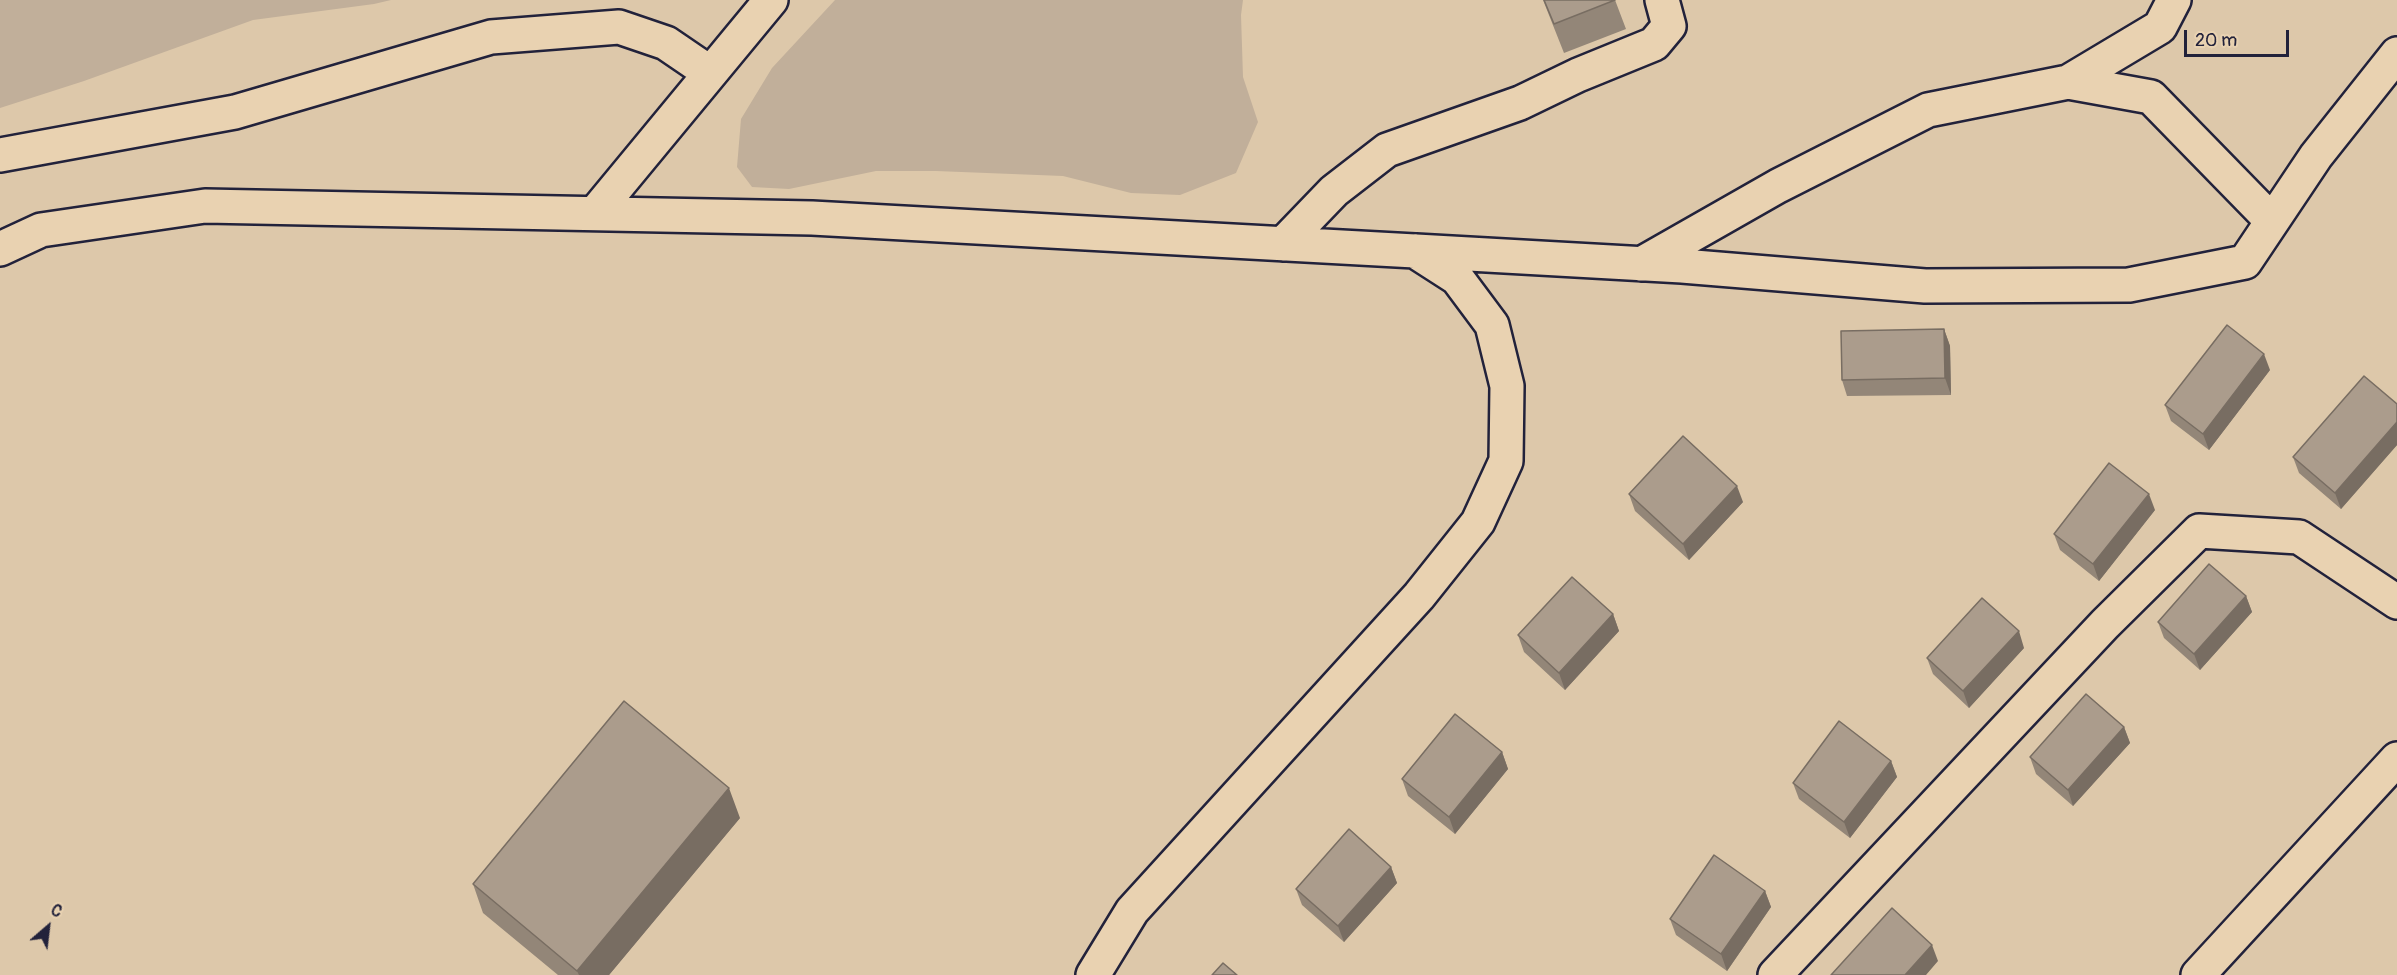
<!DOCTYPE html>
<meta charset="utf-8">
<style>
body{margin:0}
#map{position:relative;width:2397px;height:975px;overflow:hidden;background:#ddc8aa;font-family:Pangolin,sans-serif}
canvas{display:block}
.north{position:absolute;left:18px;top:897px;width:60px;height:60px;-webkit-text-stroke:4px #e9d2b1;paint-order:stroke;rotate:28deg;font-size:16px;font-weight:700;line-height:24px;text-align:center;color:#22223b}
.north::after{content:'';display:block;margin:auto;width:21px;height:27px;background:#22223b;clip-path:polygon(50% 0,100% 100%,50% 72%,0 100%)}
.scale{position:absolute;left:2184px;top:30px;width:105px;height:27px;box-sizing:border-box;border:3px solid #22223b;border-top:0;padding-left:8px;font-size:18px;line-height:21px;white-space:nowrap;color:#22223b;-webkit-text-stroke:4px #e9d2b1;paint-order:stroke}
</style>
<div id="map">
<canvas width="2397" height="975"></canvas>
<div class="north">С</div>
<div class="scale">20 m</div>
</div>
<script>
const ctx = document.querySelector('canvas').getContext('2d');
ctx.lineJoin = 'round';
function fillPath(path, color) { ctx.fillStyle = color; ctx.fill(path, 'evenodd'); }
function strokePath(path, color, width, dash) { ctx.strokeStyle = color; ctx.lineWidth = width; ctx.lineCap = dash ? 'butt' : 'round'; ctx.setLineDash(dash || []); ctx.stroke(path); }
fillPath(new Path2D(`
 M0 0H391L374 4 253 20 84 81 0 108Z
 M835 0H1243L1241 15 1243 77 1258 122 1236 173 1180 195 1131 193 1063 176 936 171H876L789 189 752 187 737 167 741 119 772 68Z`), '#c1af9a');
const minor = new Path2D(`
 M2068 82 2160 27 2174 0
 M0 155 235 112 491 37 619 27 666 43 710 73
 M595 213 771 0
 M1283 244 1334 191 1387 150 1520 103 1578 75 1654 44 1669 26 1662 0
 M0 249 41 230 205 206 812 218 1415 251 1457 278 1492 325 1507 386 1506 461 1478 522 1419 596 1132 911 1093 975
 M1416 251 1682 266 1925 286 2129 285 2245 262 2316 156 2397 54
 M1641 264 1778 186 1928 110 2068 82 2151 97 2272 221
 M1775 975 2105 624 2199 531 2299 537 2397 602
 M2198 975 2397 759`);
strokePath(minor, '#22223b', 38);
strokePath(minor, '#e9d2b1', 33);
fillPath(new Path2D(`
 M1543 0H1615L1626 29 1564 53Z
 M1944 329 1950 346 1951 395 1847 396 1842 380Z
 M2270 370 2209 450 2171 421 2165 405Z
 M2397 404V445L2341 509 2299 473 2293 457Z
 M1629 494 1743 502 1689 560 1635 511Z
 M2155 510 2099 581 2060 550 2054 534Z
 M2246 596 2252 612 2200 670 2164 638 2158 622Z
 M1613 614 1619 631 1565 690 1524 652 1518 635Z
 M2024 648 1969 708 1933 674 1927 658Z
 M2124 727 2130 743 2073 806 2036 774 2030 757Z
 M1502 752 1508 769 1455 834 1408 796 1402 779Z
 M1891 761 1897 777 1850 838 1799 799 1793 783Z
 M740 818 609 975H558L483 913 473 884Z
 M1391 867 1397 883 1344 942 1302 905 1296 889Z
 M1765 891 1771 907 1727 971 1676 935 1670 919Z`), '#938678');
fillPath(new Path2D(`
 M1944 329 1950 346 1951 395 1945 378Z
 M2264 354 2270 370 2209 450 2203 434Z
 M2397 422V445L2341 509 2335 493Z
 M1737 486 1743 502 1689 560 1683 544Z
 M2149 494 2155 510 2099 581 2093 564Z
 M2246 596 2252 612 2200 670 2194 654Z
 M1613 614 1619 631 1565 690 1559 673Z
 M2019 631 2024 648 1969 708 1963 691Z
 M2124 727 2130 743 2073 806 2068 790Z
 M1502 752 1508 769 1455 834 1449 817Z
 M1891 761 1897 777 1850 838 1844 822Z
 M729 788 740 818 609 975H579L577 971Z
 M1391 867 1397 883 1344 942 1338 926Z
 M1765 891 1771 907 1727 971 1721 954Z
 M1932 945 1938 961 1926 975H1905Z`), '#786d62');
const building = new Path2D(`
 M1544 0H1615L1554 24Z
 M2227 325 2264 354 2203 434 2165 405Z
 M1944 329 1945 378 1842 380 1841 331Z
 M2364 376 2397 404V422L2335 493 2293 457Z
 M1683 436 1737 486 1683 544 1629 494Z
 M2109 463 2149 494 2093 564 2054 534Z
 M2209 564 2246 596 2194 654 2158 622Z
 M1572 577 1613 614 1559 673 1518 635Z
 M1982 598 2019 631 1963 691 1927 658Z
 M2086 694 2124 727 2068 790 2030 757Z
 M624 701 729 788 577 971 473 884Z
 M1455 714 1502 752 1449 817 1402 779Z
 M1839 721 1891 761 1844 822 1793 783Z
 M1349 829 1391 867 1338 926 1296 889Z
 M1714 855 1765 891 1721 954 1670 919Z
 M1892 908 1932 945 1905 975H1831Z
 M1223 963 1237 975H1212Z`);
fillPath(building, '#ab9c8c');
strokePath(building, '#786d62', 1.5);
</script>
